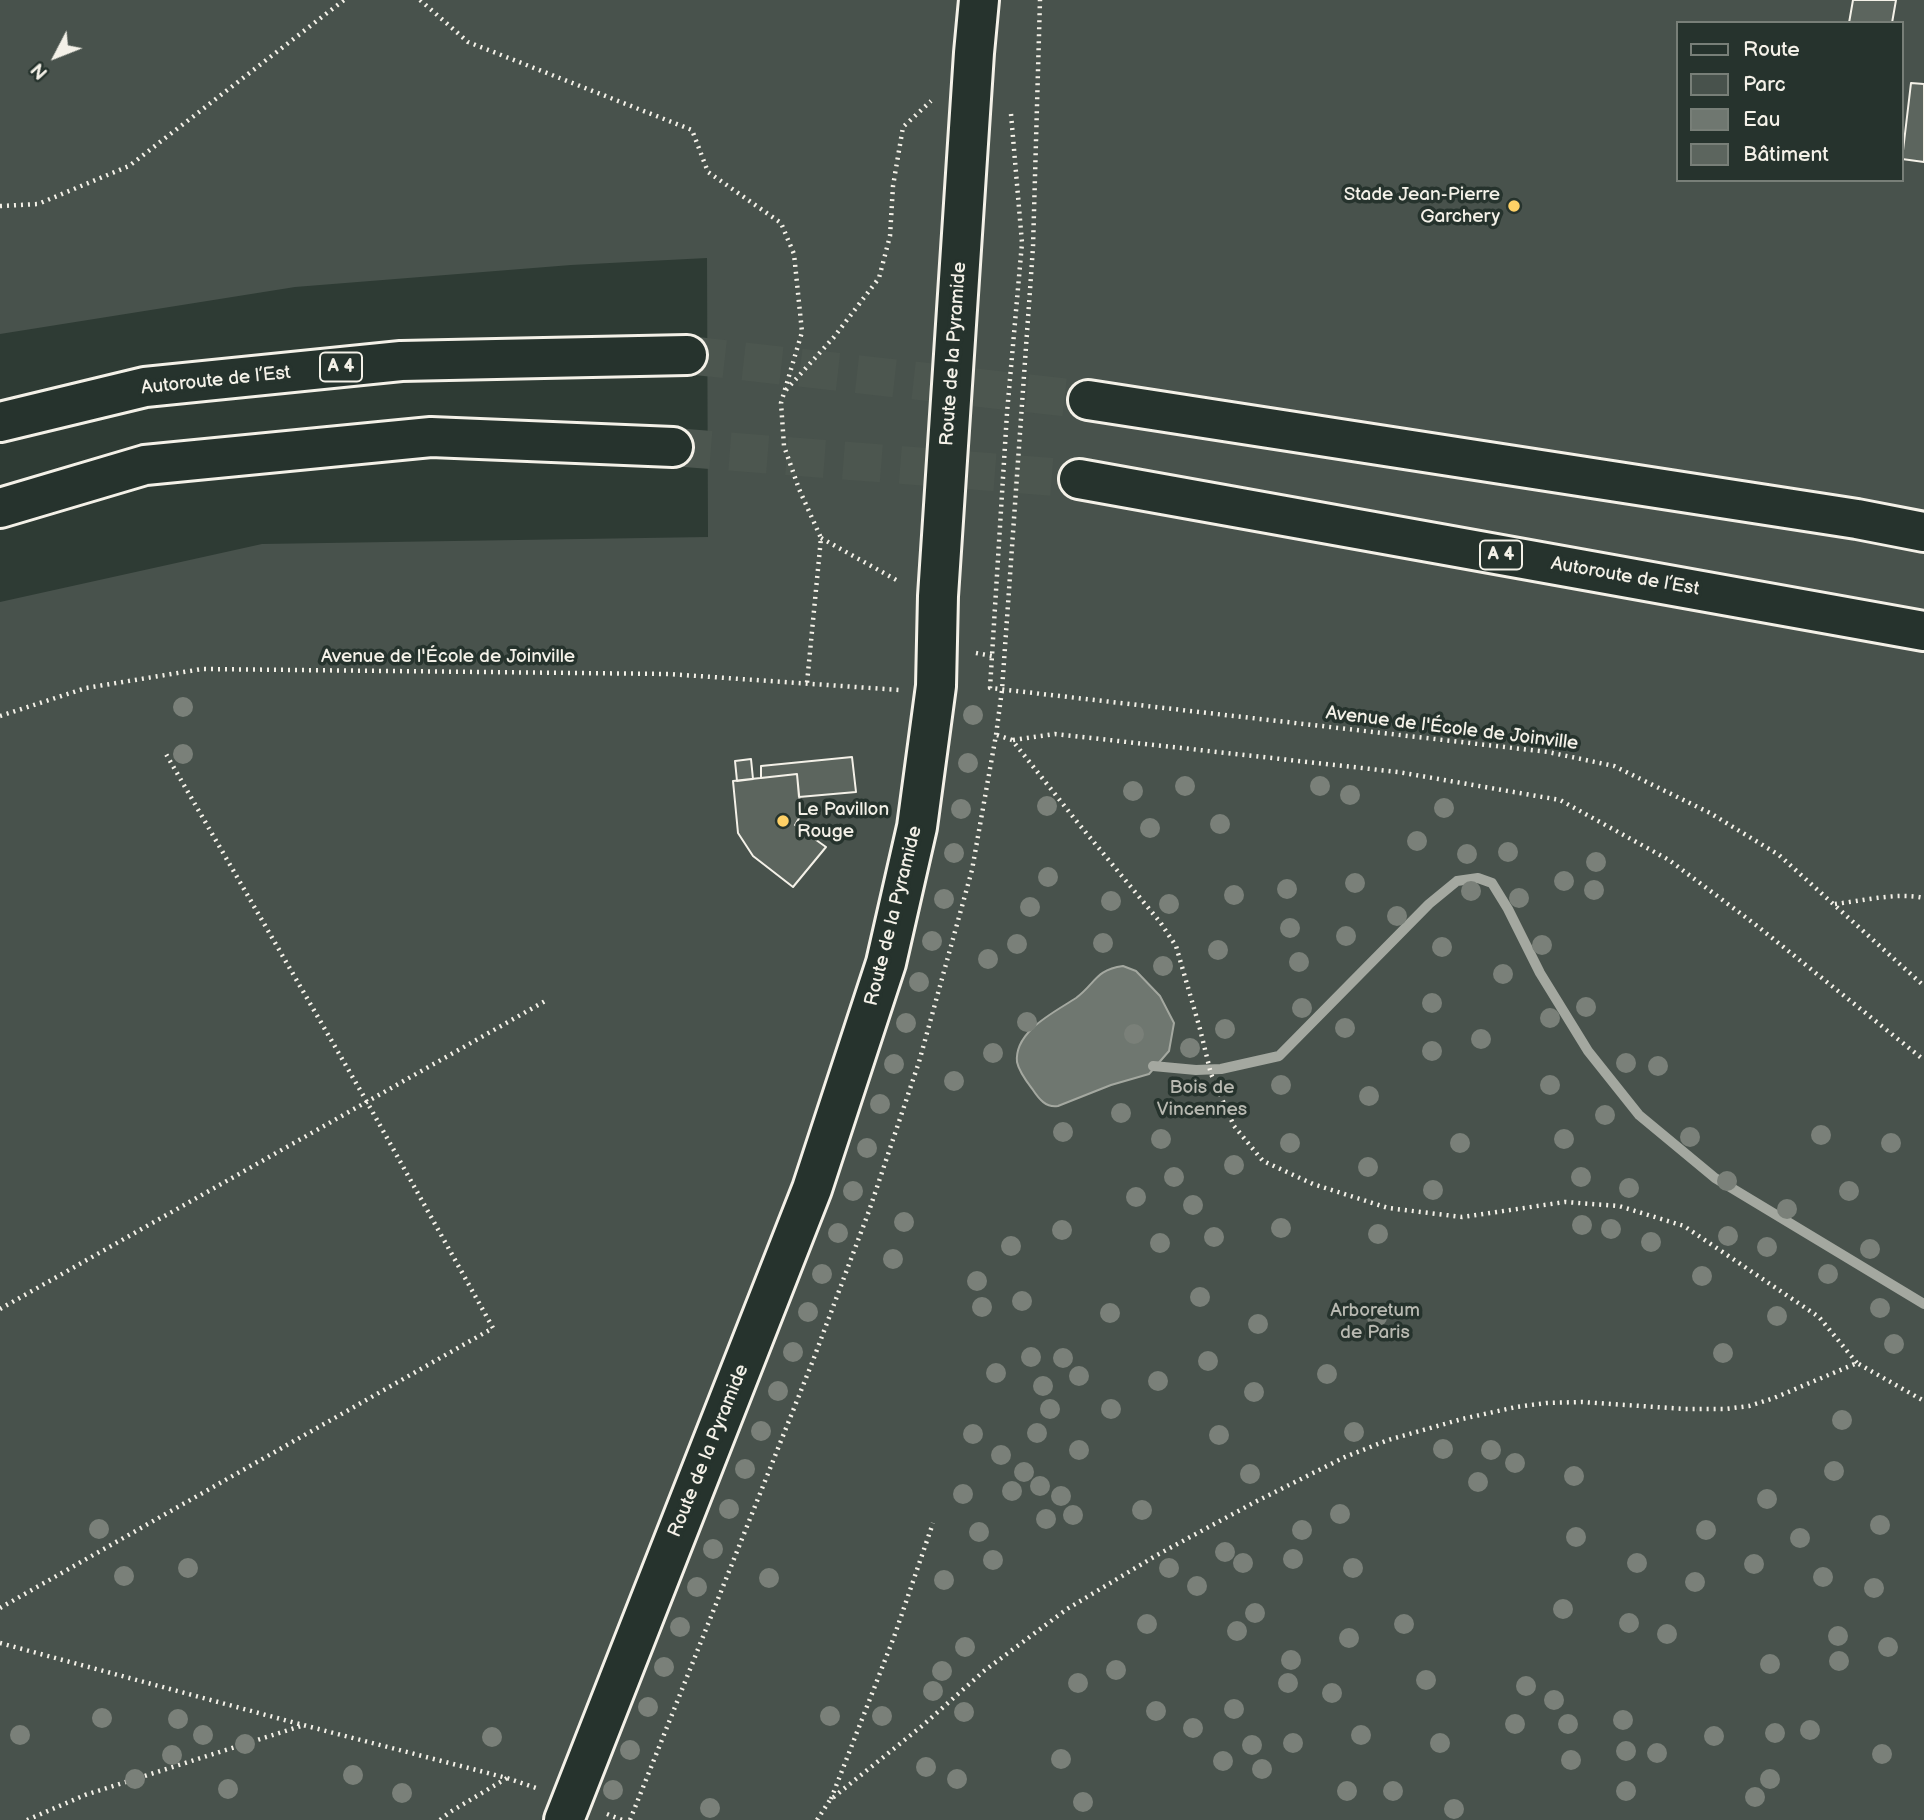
<!DOCTYPE html>
<meta charset="utf-8">
<style>
body{margin:0}
#map{position:relative;width:1924px;height:1820px;overflow:hidden;background:#2e3b34;font-family:"Balsamiq Sans",sans-serif}
canvas{display:block}
.legend{position:absolute;left:1676px;top:21px;width:228px;height:161px;box-sizing:border-box;background:#26332d;border:2px solid #787f78;margin:0;padding:9px 12px;list-style:none;font-size:21px;color:#f4f1e8}
.legend li{display:flex;align-items:center;gap:14px;height:35px}
.legend b{width:35px;border:2px solid #787f78}
.north{position:absolute;left:21px;top:21px;width:70px;height:70px;-webkit-text-stroke:5px #26332d;paint-order:stroke;rotate:228deg;font-size:19px;font-weight:700;line-height:28px;text-align:center;color:#f4f1e8}
.north::after{content:'';display:block;margin:auto;width:24px;height:32px;background:#f4f1e8;clip-path:polygon(50% 0,100% 100%,50% 72%,0 100%)}
</style>
<div id="map">
<canvas width="1924" height="1820"></canvas>
<ul class="legend">
<li><b style="height:9px;background:#26332d"></b>Route</li>
<li><b style="height:19px;background:#48524c"></b>Parc</li>
<li><b style="height:19px;background:#6f7770"></b>Eau</li>
<li><b style="height:19px;background:#5c655e"></b>Bâtiment</li>
</ul>
<div class="north">N</div>
</div>
<script>
const ctx = document.querySelector('canvas').getContext('2d');
ctx.lineJoin = 'round';
function fillPath(path, color) { ctx.fillStyle = color; ctx.fill(path, 'evenodd'); }
function strokePath(path, color, width, dash) { ctx.strokeStyle = color; ctx.lineWidth = width; ctx.lineCap = dash ? 'butt' : 'round'; ctx.setLineDash(dash || []); ctx.stroke(path); }
function write(font, color, halo, rows, align = 'center') {
  ctx.font = font + ' "Balsamiq Sans",sans-serif'; ctx.lineWidth = 7; ctx.setLineDash([]); ctx.textBaseline = 'middle'; ctx.strokeStyle = halo; ctx.fillStyle = color; for (const [text, x, y, turn = 0] of rows) {
    ctx.save(); ctx.translate(x, y); ctx.rotate((+turn || 0) * Math.PI / 180); ctx.textAlign = isNaN(turn) ? turn : align; if (halo) ctx.strokeText(text, 0, 0); ctx.fillText(text, 0, 0); ctx.restore();
  }
}
fillPath(new Path2D(`
 M0 0H1924V1820H0V602L262 544 708 537 707 258 571 265 295 287 0 334ZM1677 23H1901V180H1677Z`), '#48524c');
const water = new Path2D(`
 M1123 966 1136 971 1160 996 1174 1023 1169 1051 1149 1074 1111 1085 1058 1106C1046 1108 1039 1099 1033 1090 1027 1082 1019 1072 1017 1062 1014 1031 1055 1012 1076 998 1096 983 1095 970 1123 966Z`);
fillPath(water, '#6f7770');
strokePath(water, '#a4a8a0', 2);
strokePath(new Path2D(`
 M1153 1066 1196 1070 1221 1069 1279 1056 1429 904 1457 881 1478 878 1492 883 1508 909 1540 973 1588 1051 1639 1115 1715 1178 1924 1304`), '#a4a8a0', 10);
const building = new Path2D(`
 M1853 0H1896L1892 23H1849Z
 M1911 83 1924 84V162L1902 159Z
 M852 757 856 792 799 797 797 774 761 778V766Z
 M751 759 753 779 737 781 735 761Z
 M797 774 801 815 795 825 826 847 793 887 753 856 738 833 733 781Z`);
fillPath(building, '#5c655e');
strokePath(building, '#f4f1e8', 2);
strokePath(new Path2D(`
 M687 355 1088 400
 M673 447 1079 479`), '#4c564f', 38, [38, 19]);
const minor = new Path2D(`
 M564 1820 812 1189 886 963 917 827 936 686 938 596 974 53 979 0`);
const highway = new Path2D(`
 M1088 400 1857 519 1924 532
 M0 422 145 387 401 361 687 355
 M1079 479 1924 631
 M0 508 145 465 431 437 673 447`);
strokePath(minor, '#f4f1e8', 44);
strokePath(highway, '#f4f1e8', 44);
strokePath(new Path2D(`
 M420 0 468 42 692 130 708 172 781 223 794 254 802 332 781 403 784 446 799 489 821 538 807 683
 M1011 114 1022 243 1007 413 990 688 1548 752 1614 766 1710 813 1779 855 1924 986
 M0 206 38 204 129 166 344 0
 M786 390 834 337 879 278 890 236 893 186 903 127 931 101
 M821 538 900 582
 M976 653 992 656
 M0 716 86 688 202 669 669 674 899 690
 M997 735 1012 740 1078 823 1160 922 1176 946 1200 1029 1211 1074 1234 1126 1263 1161 1313 1184 1388 1208 1462 1217 1565 1202 1619 1206 1684 1226 1819 1317 1857 1363
 M1013 740 1055 734 1398 772 1560 800 1669 860 1756 925 1924 1060
 M1835 904C1861 901 1898 892 1924 898
 M0 1309 547 1000
 M0 1608 493 1328 367 1102 166 754
 M0 1643 303 1725 507 1778 536 1788
 M831 1799 894 1637 933 1523
 M607 1814 622 1820
 M27 1820 85 1795 301 1726
 M440 1820 450 1812 507 1778
 M630 1820 812 1363 869 1211 919 1062 972 870 996 735 1002 690 1033 247 1040 0
 M817 1820 830 1800 922 1726 984 1671 1067 1609 1157 1555 1255 1502 1345 1457 1388 1440 1462 1419 1516 1407 1546 1403 1582 1402 1685 1409H1725L1749 1406 1774 1398 1857 1363 1924 1401`), '#f4f1e8', 4.5, [2, 5]);
strokePath(minor, '#26332d', 38);
strokePath(highway, '#26332d', 38);
ctx.fillStyle = '#7a8079';
for (const [x, y] of [
 [183,707],
 [973,715],
 [183,754],
 [968,763],
 [1185,786],
 [1320,786],
 [1133,791],
 [1350,795],
 [1047,806],
 [1444,808],
 [961,809],
 [1220,824],
 [1150,828],
 [1417,841],
 [1508,852],
 [954,853],
 [1467,854],
 [1596,862],
 [1048,877],
 [1564,881],
 [1355,883],
 [1287,889],
 [1594,890],
 [1471,891],
 [1234,895],
 [1519,898],
 [944,899],
 [1111,901],
 [1169,904],
 [1030,907],
 [1397,916],
 [1290,928],
 [1346,936],
 [932,941],
 [1103,943],
 [1017,944],
 [1542,945],
 [1442,947],
 [1218,950],
 [988,959],
 [1299,962],
 [1163,966],
 [1503,974],
 [919,982],
 [1432,1003],
 [1586,1007],
 [1302,1008],
 [1550,1018],
 [1027,1022],
 [906,1023],
 [1345,1028],
 [1225,1029],
 [1134,1034],
 [1481,1039],
 [1190,1048],
 [1432,1051],
 [993,1053],
 [1626,1063],
 [894,1064],
 [1658,1066],
 [954,1081],
 [1281,1085],
 [1550,1085],
 [1369,1096],
 [880,1104],
 [1121,1113],
 [1605,1115],
 [1063,1132],
 [1821,1135],
 [1690,1137],
 [1161,1139],
 [1564,1139],
 [1290,1143],
 [1460,1143],
 [1891,1143],
 [867,1148],
 [1234,1165],
 [1368,1167],
 [1174,1177],
 [1581,1177],
 [1727,1181],
 [1629,1188],
 [1433,1190],
 [853,1191],
 [1849,1191],
 [1136,1197],
 [1193,1205],
 [1787,1209],
 [904,1222],
 [1582,1225],
 [1281,1228],
 [1611,1229],
 [1062,1230],
 [838,1233],
 [1378,1234],
 [1728,1236],
 [1214,1237],
 [1651,1242],
 [1160,1243],
 [1011,1246],
 [1767,1247],
 [1870,1249],
 [893,1259],
 [822,1274],
 [1828,1274],
 [1702,1276],
 [977,1281],
 [1200,1297],
 [1022,1301],
 [982,1307],
 [1880,1308],
 [808,1312],
 [1110,1313],
 [1777,1316],
 [1377,1317],
 [1258,1324],
 [1894,1344],
 [793,1352],
 [1723,1353],
 [1031,1357],
 [1063,1358],
 [1208,1361],
 [996,1373],
 [1327,1374],
 [1079,1376],
 [1158,1381],
 [1043,1386],
 [778,1391],
 [1254,1392],
 [1050,1409],
 [1111,1409],
 [1842,1420],
 [761,1431],
 [1354,1432],
 [1037,1433],
 [973,1434],
 [1219,1435],
 [1443,1449],
 [1079,1450],
 [1491,1450],
 [1001,1455],
 [1515,1463],
 [745,1469],
 [1834,1471],
 [1024,1472],
 [1250,1474],
 [1574,1476],
 [1478,1482],
 [1040,1486],
 [1012,1491],
 [963,1494],
 [1061,1496],
 [1767,1499],
 [729,1509],
 [1142,1510],
 [1340,1514],
 [1073,1515],
 [1046,1519],
 [1880,1525],
 [99,1529],
 [1302,1530],
 [1706,1530],
 [979,1532],
 [1576,1537],
 [1800,1538],
 [713,1549],
 [1225,1552],
 [1293,1559],
 [993,1560],
 [1243,1563],
 [1637,1563],
 [1754,1564],
 [188,1568],
 [1169,1568],
 [1353,1568],
 [124,1576],
 [1823,1577],
 [769,1578],
 [944,1580],
 [1695,1582],
 [1197,1586],
 [697,1587],
 [1874,1588],
 [1563,1609],
 [1255,1613],
 [1629,1623],
 [1147,1624],
 [1404,1624],
 [680,1627],
 [1237,1631],
 [1667,1634],
 [1838,1636],
 [1349,1638],
 [965,1647],
 [1888,1647],
 [1291,1660],
 [1839,1661],
 [1770,1664],
 [664,1667],
 [1116,1670],
 [942,1671],
 [1426,1680],
 [1078,1683],
 [1288,1683],
 [1526,1686],
 [933,1691],
 [1332,1693],
 [1554,1700],
 [648,1707],
 [1234,1709],
 [1156,1711],
 [964,1712],
 [830,1716],
 [882,1716],
 [102,1718],
 [178,1719],
 [1623,1720],
 [1515,1724],
 [1568,1724],
 [1193,1728],
 [1810,1730],
 [1775,1733],
 [20,1735],
 [203,1735],
 [1361,1735],
 [1714,1736],
 [492,1737],
 [1293,1743],
 [1440,1743],
 [245,1744],
 [1252,1745],
 [630,1750],
 [1626,1751],
 [1657,1753],
 [1882,1754],
 [172,1755],
 [1061,1759],
 [1571,1760],
 [1223,1761],
 [926,1767],
 [1262,1769],
 [353,1775],
 [135,1779],
 [957,1779],
 [1770,1779],
 [228,1789],
 [613,1790],
 [1347,1791],
 [1393,1791],
 [1626,1791],
 [402,1793],
 [1755,1797],
 [1083,1802],
 [710,1808],
 [1454,1809]
]) { ctx.beginPath(); ctx.arc(x, y, 10, 0, 2 * Math.PI); ctx.fill(); }
for (const [x, y, r, color] of [
 [1514,206,7,"#ffd166"],
 [783,821,7,"#ffd166"]
]) { const dot = new Path2D(); dot.arc(x, y, r, 0, 2 * Math.PI); ctx.fillStyle = color; ctx.fill(dot); strokePath(dot, '#26332d', 2.5); }
for (const [x, y, w] of [
 [341,367,42],
 [1501,555,42]
]) { const box = new Path2D(); box.roundRect(x - w / 2, y - 14.5, w, 29, 5); ctx.fillStyle = '#26332d'; ctx.fill(box); strokePath(box, '#f4f1e8', 2); }
write('bold 18px', '#f4f1e8', null, [
 ["A 4",341,367],
 ["A 4",1501,555]
]);
write('19px', '#f4f1e8', '#26332d', [
 ["Stade Jean-Pierre",1500,195],
 ["Garchery",1500,217],
 ["Le Pavillon",797,810,"left"],
 ["Rouge",797,832,"left"]
], 'right');
write('19px', '#f4f1e8', '#26332d', [
 ["Route de la Pyramide",954,354,-86],
 ["Autoroute de l’Est",216,381,-6],
 ["Autoroute de l’Est",1625,577,10],
 ["Avenue de l'École de Joinville",448,657],
 ["Avenue de l'École de Joinville",1452,729,7],
 ["Route de la Pyramide",894,916,-76],
 ["Route de la Pyramide",709,1451,-68]
]);
write('19px', '#b8b9b1', '#26332d', [
 ["Bois de",1202,1088],
 ["Vincennes",1202,1110],
 ["Arboretum",1375,1311],
 ["de Paris",1375,1333]
]);
</script>
